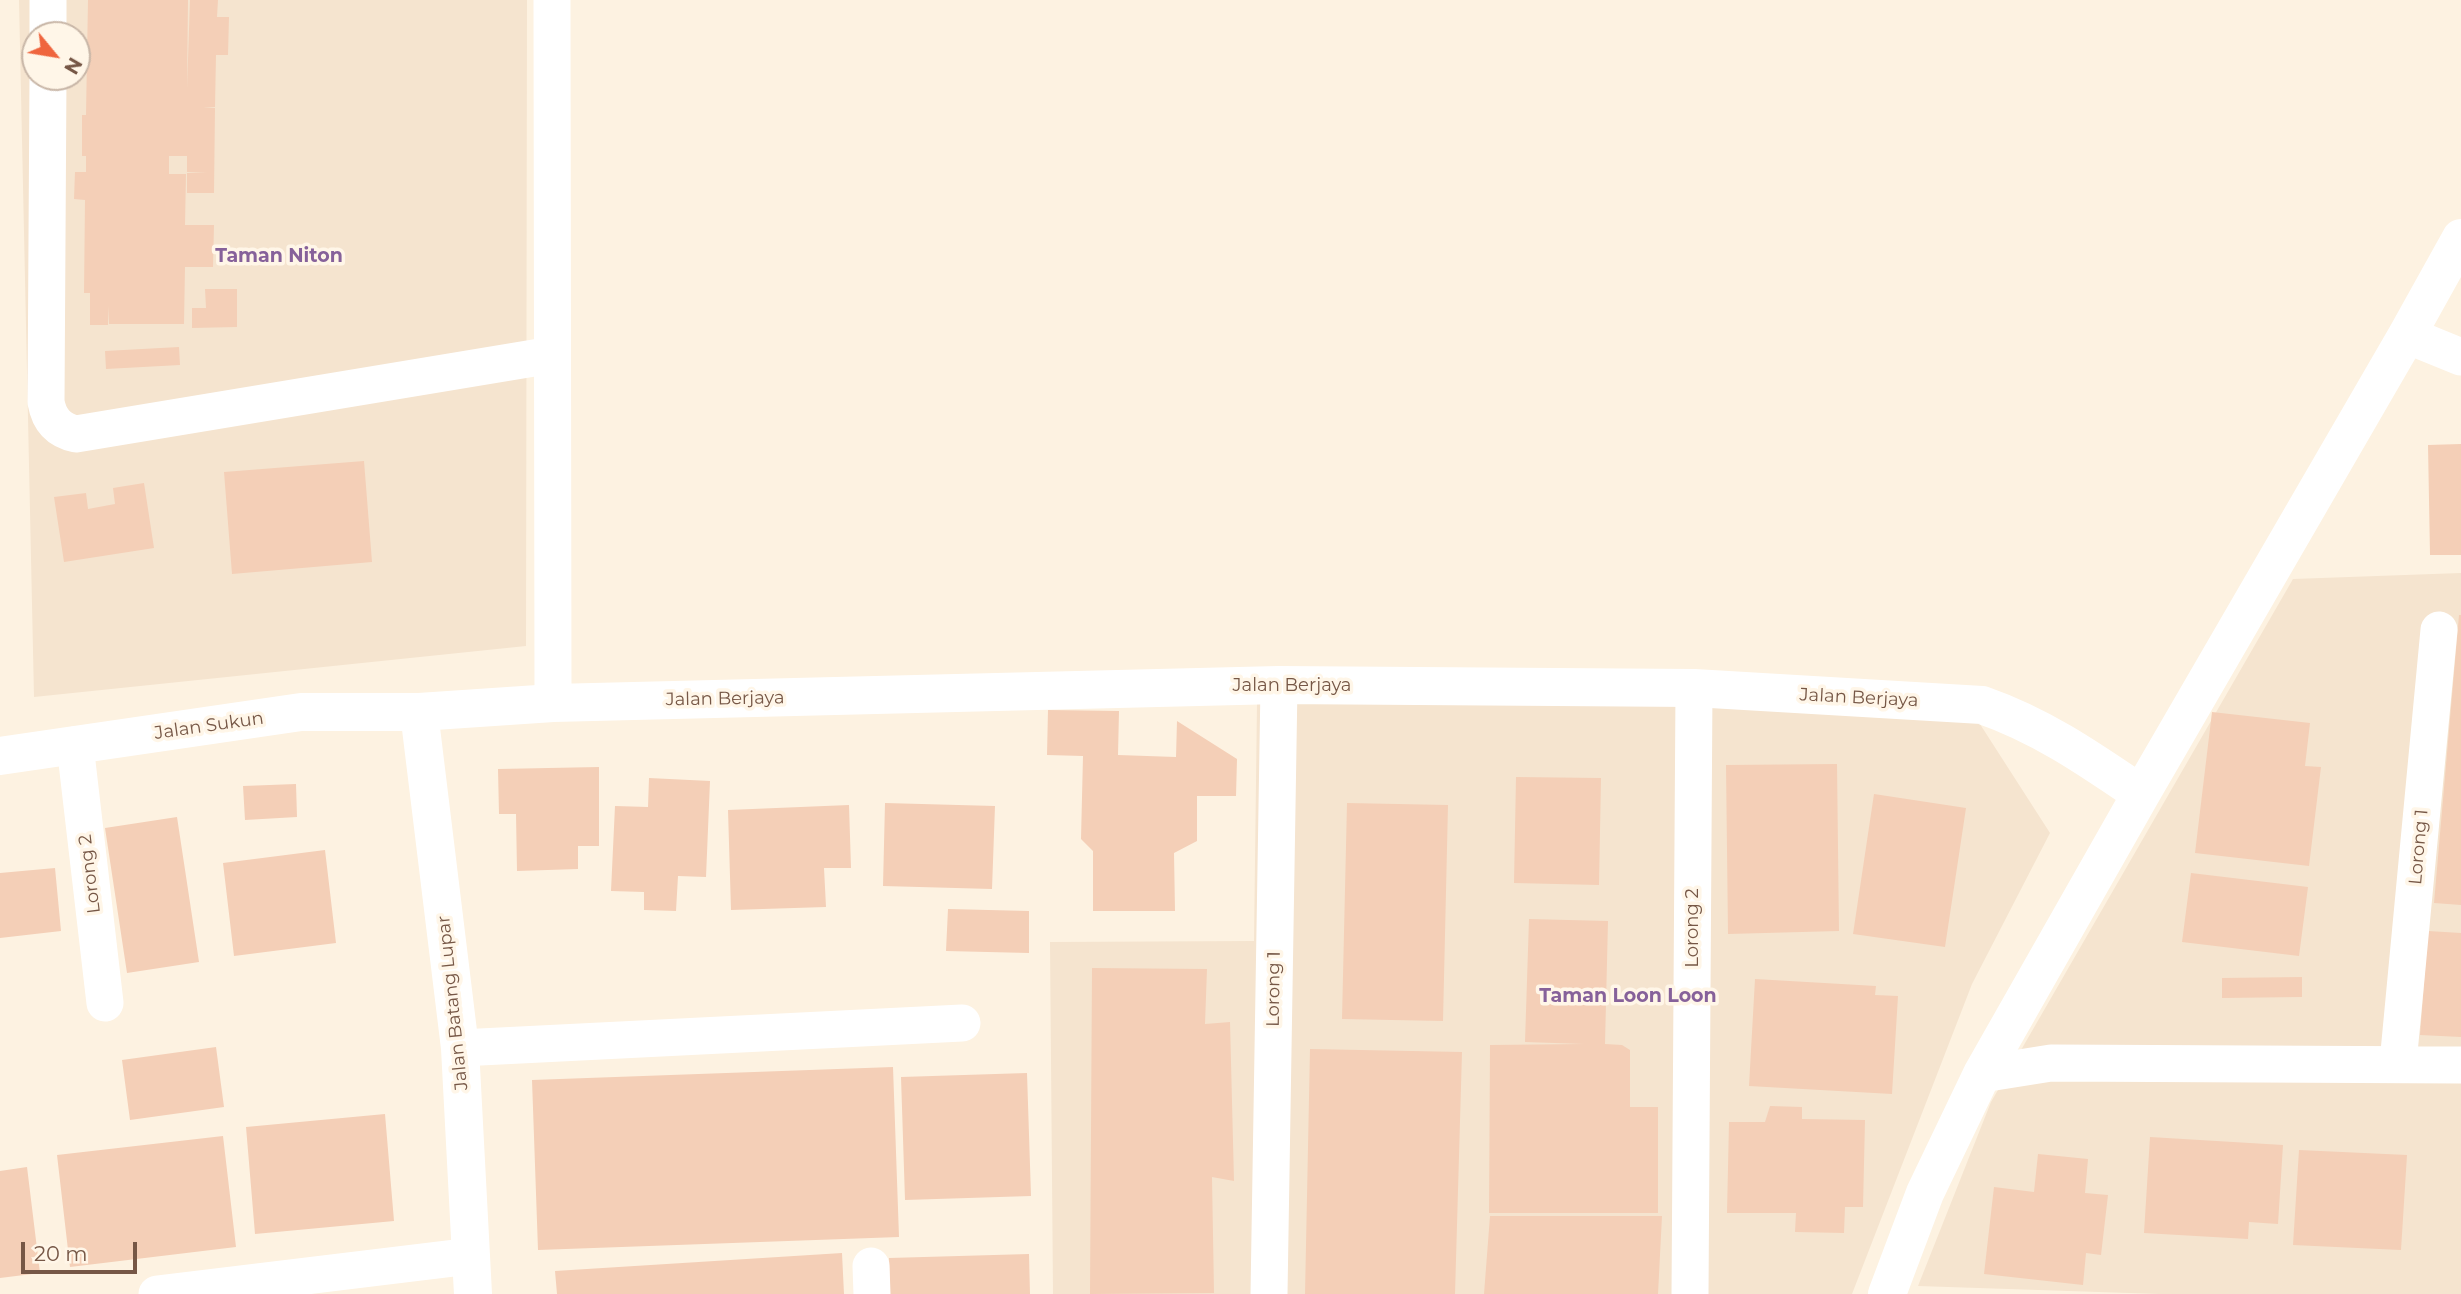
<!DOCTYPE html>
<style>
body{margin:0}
#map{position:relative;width:2461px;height:1294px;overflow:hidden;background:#fdf2e1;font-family:Montserrat,sans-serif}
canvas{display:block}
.north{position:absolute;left:21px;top:21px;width:70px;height:70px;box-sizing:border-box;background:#fff6e8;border:2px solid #c8b6a7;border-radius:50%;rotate:120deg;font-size:19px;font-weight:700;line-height:28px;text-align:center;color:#765746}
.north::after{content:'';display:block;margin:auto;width:24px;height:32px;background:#ef653e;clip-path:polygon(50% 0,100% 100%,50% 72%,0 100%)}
.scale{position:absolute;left:21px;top:1242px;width:116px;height:32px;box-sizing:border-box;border:4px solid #765746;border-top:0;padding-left:9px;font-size:21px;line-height:24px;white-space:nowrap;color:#765746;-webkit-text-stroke:5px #fff6e8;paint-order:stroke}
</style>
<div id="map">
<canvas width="2461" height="1294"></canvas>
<div class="north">N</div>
<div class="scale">20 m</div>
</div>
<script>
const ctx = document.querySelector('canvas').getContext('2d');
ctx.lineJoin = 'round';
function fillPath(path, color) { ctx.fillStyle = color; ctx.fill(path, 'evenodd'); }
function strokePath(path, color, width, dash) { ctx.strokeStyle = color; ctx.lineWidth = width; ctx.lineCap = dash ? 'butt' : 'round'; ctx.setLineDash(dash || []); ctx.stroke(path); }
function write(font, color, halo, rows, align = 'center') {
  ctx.font = font + ' Montserrat,sans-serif'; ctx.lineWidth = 7; ctx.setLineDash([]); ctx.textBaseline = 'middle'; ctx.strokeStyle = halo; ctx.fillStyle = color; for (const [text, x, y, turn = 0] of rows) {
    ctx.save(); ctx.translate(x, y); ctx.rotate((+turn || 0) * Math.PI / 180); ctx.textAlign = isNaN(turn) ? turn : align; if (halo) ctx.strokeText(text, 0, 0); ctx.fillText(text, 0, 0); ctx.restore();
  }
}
fillPath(new Path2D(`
 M19 0H527L526 646 34 697ZM35 35H77V77H35Z
 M2461 573V1294H2159L1918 1286 1991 1102 2293 579Z
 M1257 703 1660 705 1978 721 2050 833 1972 984 1852 1294H1053L1050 942 1254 941Z`), '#f5e4cf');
fillPath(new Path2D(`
 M88 0H188L187 89 190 0H218L217 17H229L228 55H216L215 107H203L215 108 214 193H187V173L207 172H187V156H169V174H186L185 225H214L213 267H185L184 324H109L108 306V325H90V293H84L85 200 74 199 75 172H86V156H82V115H86Z
 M205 289H237V327L192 328V308H206Z
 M179 347 180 365 106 369 105 351Z
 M2461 444V555H2430L2428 445Z
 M364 461 372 562 232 574 224 472Z
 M144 483 154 548 64 562 54 497 86 493 88 509 115 504 113 488Z
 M2459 615H2461V905L2434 903Z
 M1048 710 1119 711 1118 755 1176 757 1177 721 1237 759 1236 796H1197V841L1174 853 1175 911H1093V851L1081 839 1083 756 1047 755Z
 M2212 712 2310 723 2305 766 2321 767 2309 866 2195 853Z
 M1837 764 1839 931 1728 934 1726 765Z
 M599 767V846H578V869L517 871 516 814H499L498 769Z
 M1516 777 1601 778 1599 885 1514 883Z
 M649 778 710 781 706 877 678 876 676 911 644 910V892L611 891 615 806 648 807Z
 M296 784 297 817 245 820 243 786Z
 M1874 794 1966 808 1945 947 1853 934Z
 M885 803 995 806 992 889 883 886Z
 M1347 803 1448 805 1443 1021 1342 1019Z
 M849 805 851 868H824L826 907 731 910 728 810Z
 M177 817 199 962 127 973 105 828Z
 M325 850 336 943 234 956 223 863Z
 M55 868 61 931 0 938V873Z
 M2191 873 2308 887 2299 956 2182 942Z
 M948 909 1029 911V953L946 951Z
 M1529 919 1608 921 1605 1044 1622 1045 1630 1050V1107H1658V1213H1489L1490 1045 1584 1044 1525 1042Z
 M2428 931 2461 933V1037L2420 1035Z
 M1092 968 1207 969 1205 1024 1230 1022 1234 1181 1212 1177 1214 1293 1090 1294Z
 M2302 977V997L2222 998V978Z
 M1755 979 1876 986 1875 995 1898 996 1892 1094 1749 1086Z
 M216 1047 224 1107 130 1120 122 1060Z
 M1310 1049 1462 1052 1455 1294H1305Z
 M893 1067 899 1237 538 1250 532 1080Z
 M1027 1073 1031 1196 905 1200 901 1077Z
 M1770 1106 1802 1107V1119L1865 1120 1863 1207H1845L1844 1233 1795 1232 1796 1213H1727L1729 1122H1765Z
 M385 1114 394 1221 255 1234 246 1127Z
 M223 1136 236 1247 70 1267 57 1155Z
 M2150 1137 2283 1145 2278 1224 2249 1222 2248 1239 2144 1233Z
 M2299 1150 2407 1155 2401 1250 2293 1245Z
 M2038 1154 2088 1159 2085 1193 2108 1195 2101 1255 2086 1253 2083 1285 1984 1274 1994 1187 2034 1192Z
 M27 1167 40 1273 0 1278V1171Z
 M1490 1216H1662L1658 1294H1484Z
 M842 1253 844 1294H557L555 1271Z
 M1029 1254 1030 1294H890L889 1258Z`), '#f4cfb7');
strokePath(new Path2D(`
 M552 0 553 703
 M48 35V0
 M48 77 46 402C49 419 58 430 76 434L552 355
 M2407 335 2461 357
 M75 745 105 1003
 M460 1048 962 1023
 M2398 1063 2439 630
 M1982 1074 2051 1063 2461 1065
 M871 1266 872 1294
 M157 1294 471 1256
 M1269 1294 1279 685
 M1690 1294 1694 688`), '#fff', 37);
strokePath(new Path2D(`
 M419 712 460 1048 473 1294
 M0 756 301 712H419L553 703 1279 685 1694 688 1982 705C2042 726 2088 758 2141 794
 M1887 1294 1925 1193 1982 1074 2141 794 2407 335 2461 238`), '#fff', 38);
write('18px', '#765746', '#fff6e8', [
 ["Jalan Berjaya",1292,686],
 ["Jalan Berjaya",1859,698,3],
 ["Jalan Berjaya",725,699,-1],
 ["Jalan Sukun",209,726,-8],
 ["Lorong 1",2419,847,-85],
 ["Lorong 2",90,874,-97],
 ["Lorong 2",1693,928,-90],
 ["Lorong 1",1274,989,-89],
 ["Jalan Batang Lupar",453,1003,-96]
]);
write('bold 19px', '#86619a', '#fff6e8', [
 ["Taman Niton",279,256],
 ["Taman Loon Loon",1628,996]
]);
</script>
